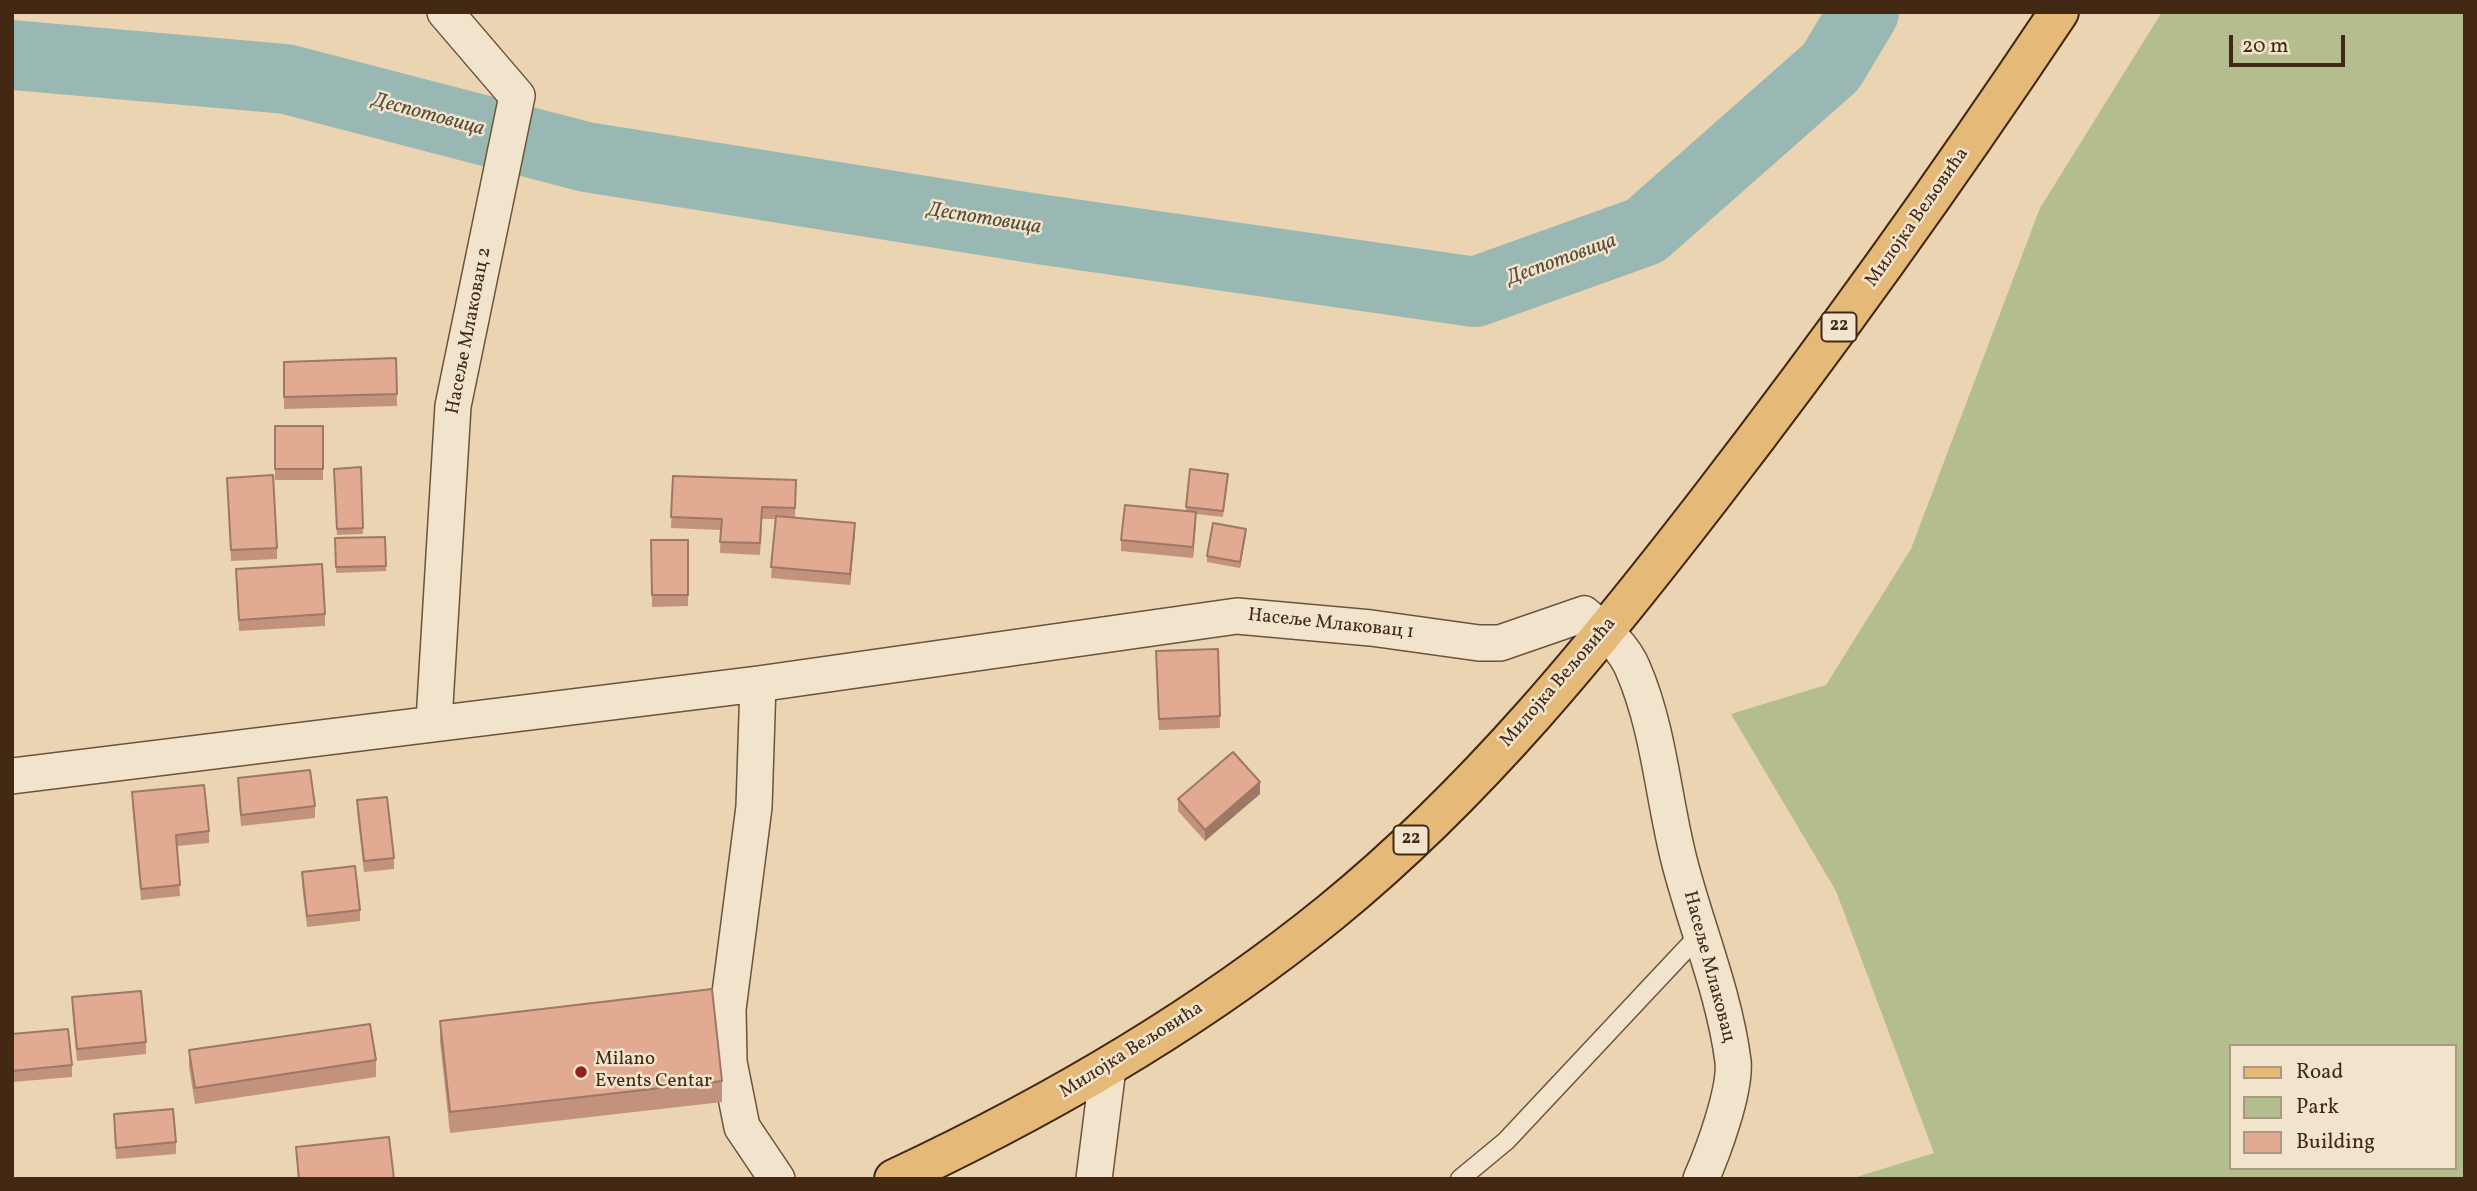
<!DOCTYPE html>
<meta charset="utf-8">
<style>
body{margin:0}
#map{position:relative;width:2477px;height:1191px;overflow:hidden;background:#ead4b1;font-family:Vollkorn,serif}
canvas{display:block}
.frame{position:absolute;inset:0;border:14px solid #432814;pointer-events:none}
.legend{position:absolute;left:2229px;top:1044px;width:228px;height:126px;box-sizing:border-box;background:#f1e3cc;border:2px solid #ab9882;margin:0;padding:9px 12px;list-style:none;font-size:21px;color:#432814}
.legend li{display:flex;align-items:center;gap:14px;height:35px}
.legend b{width:35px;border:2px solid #ab9882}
.scale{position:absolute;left:2229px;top:35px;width:116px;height:32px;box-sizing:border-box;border:4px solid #432814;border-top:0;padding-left:9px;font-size:21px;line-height:24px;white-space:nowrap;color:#432814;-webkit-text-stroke:5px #f1e3cc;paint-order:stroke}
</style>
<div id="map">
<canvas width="2477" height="1191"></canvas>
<div class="frame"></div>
<ul class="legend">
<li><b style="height:9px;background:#e5ba78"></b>Road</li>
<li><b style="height:19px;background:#b4bd8e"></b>Park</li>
<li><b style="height:19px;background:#e2aa91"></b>Building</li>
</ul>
<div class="scale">20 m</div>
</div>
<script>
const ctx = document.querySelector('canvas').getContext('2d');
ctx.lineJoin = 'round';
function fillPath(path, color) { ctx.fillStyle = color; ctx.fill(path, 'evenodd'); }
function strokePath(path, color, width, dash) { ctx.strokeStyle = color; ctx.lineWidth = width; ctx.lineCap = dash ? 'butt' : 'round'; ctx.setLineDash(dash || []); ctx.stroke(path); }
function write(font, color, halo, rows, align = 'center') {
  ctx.font = font + ' Vollkorn,serif'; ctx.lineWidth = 5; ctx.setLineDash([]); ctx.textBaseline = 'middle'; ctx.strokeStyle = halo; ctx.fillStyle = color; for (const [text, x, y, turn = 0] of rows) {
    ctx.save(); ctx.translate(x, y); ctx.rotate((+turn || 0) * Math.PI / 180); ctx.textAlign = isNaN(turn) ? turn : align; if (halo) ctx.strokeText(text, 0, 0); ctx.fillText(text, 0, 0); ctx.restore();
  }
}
fillPath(new Path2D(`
 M2162 12H2465V1179H1850L1934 1153 1836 891 1731 714 1826 685 1911 549 2040 208ZM2230 1046H2454V1168H2230Z`), '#b4bd8e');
strokePath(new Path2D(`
 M12 55 286 79 586 157 1038 229 1475 292 1645 231 1831 67 1864 12`), '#99b7b3', 70);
const service = new Path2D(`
 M1460 1179 1506 1141 1702 932`);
const minor = new Path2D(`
 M758 684 754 807 728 1009 729 1062 742 1127 777 1179
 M434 721 453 406 517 96 445 12
 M12 776 758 684 1237 616 1371 628 1479 643H1500L1584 614C1603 630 1623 645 1633 669 1659 729 1663 797 1679 860 1696 927 1724 992 1733 1061 1736 1090 1713 1152 1701 1179
 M1094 1179 1108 1068`);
const primary = new Path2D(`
 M894 1179C1050 1106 1197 1021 1331 912 1477 793 1596 646 1711 497 1833 339 1948 178 2059 12`);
strokePath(service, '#6d533b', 21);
strokePath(minor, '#6d533b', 38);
strokePath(primary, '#432814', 42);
strokePath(service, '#f1e3cc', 18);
strokePath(minor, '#f1e3cc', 35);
strokePath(primary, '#e5ba78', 38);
fillPath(new Path2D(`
 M396 358 397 406 284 409V362Z
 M275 426H323V480H275Z
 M361 467 363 534 337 535 334 469Z
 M673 476 796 480 795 517 855 534 850 585 771 578 775 519H762L760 555 720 553 721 530 671 528Z
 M227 478 277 548V559L231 561Z
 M1228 480 1223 517 1196 514 1193 558 1121 551V540L1186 511V507Z
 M1246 534 1240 568 1207 562V556Z
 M385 537 386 571 336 573 335 538Z
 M651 540H688V606L652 607Z
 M236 569 325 614V626L239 631Z
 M1218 649 1220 728 1159 730 1156 651Z
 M238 778 315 806V818L241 826 238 789Z
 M132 792 209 831V843L177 846 180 896 141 900 132 803Z
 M1260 794 1205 841 1178 811V799Z
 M357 800 394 858V869L364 872 357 811Z
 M302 872 360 910V921L307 927 302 884Z
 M72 997 146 1042V1054L77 1061 72 1009Z
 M440 1021 722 1081V1102L450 1133 440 1042Z
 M12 1034 72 1065V1077L12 1082Z
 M189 1050 376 1060V1077L195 1104 189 1067Z
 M114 1114 176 1142V1154L116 1159Z
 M296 1147 394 1179H298Z`), '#c2927d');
fillPath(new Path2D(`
 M1196 512V523L1193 558V547Z
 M855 523V534L850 585V574Z
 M1246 529V534L1240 568V562Z
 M1260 782V794L1205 841V830Z`), '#9e7766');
const building = new Path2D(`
 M396 358 397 394 284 397V362Z
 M275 426H323V469H275Z
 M361 467 363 528 337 529 334 469Z
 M1190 469 1228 474 1223 511 1186 507Z
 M273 475 277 548 231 550 227 478Z
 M673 476 796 480 795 508 762 507 760 543 720 542 722 519 671 517Z
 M1125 505 1196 512 1193 547 1121 540Z
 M776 516 855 523 850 574 771 567Z
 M1213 523 1246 529 1240 562 1207 556Z
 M385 537 386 566 336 567 335 538Z
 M651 540H688V595H652Z
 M322 564 325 614 239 620 236 569Z
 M1218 649 1220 716 1159 719 1156 651Z
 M1233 752 1260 782 1205 830 1178 799Z
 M310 770 315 806 241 815 238 778Z
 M204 785 209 831 176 835 180 885 141 889 132 792Z
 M387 797 394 858 364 861 357 800Z
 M355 866 360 910 307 916 302 872Z
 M712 989 722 1081 450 1112 440 1021Z
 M141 991 146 1042 77 1049 72 997Z
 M370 1024 376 1060 195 1088 189 1050Z
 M68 1029 72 1065 12 1071V1034Z
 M173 1109 176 1142 116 1148 114 1114Z
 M389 1137 394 1179H299L296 1147Z`);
fillPath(building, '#e2aa91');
strokePath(building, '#9e7766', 2);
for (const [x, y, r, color] of [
 [581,1072,7,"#8f2418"]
]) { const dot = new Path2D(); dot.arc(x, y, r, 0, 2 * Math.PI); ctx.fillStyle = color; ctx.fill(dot); strokePath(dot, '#f1e3cc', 2.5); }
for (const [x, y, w] of [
 [1839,327,35],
 [1411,840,35]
]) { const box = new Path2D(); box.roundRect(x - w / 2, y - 14.5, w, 29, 5); ctx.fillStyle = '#f1e3cc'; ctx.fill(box); strokePath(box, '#432814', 2); }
write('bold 18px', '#432814', null, [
 ["22",1839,327],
 ["22",1411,840]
]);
write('19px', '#432814', '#f1e3cc', [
 ["Милојка Вељовића",1918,218,-55],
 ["Насеље Млаковац 2",470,331,-79],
 ["Насеље Млаковац 1",1331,625,6],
 ["Милојка Вељовића",1559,683,-49],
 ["Насеље Млаковац",1708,967,75],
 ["Милојка Вељовића",1132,1051,-32]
]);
write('19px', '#432814', '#f1e3cc', [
 ["Milano",595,1061],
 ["Events Centar",595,1083]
], 'left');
write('italic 21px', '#584c3c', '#f1e3cc', [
 ["Деспотовица",428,116,15],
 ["Деспотовица",984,220,9],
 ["Деспотовица",1562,261,-20]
]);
</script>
